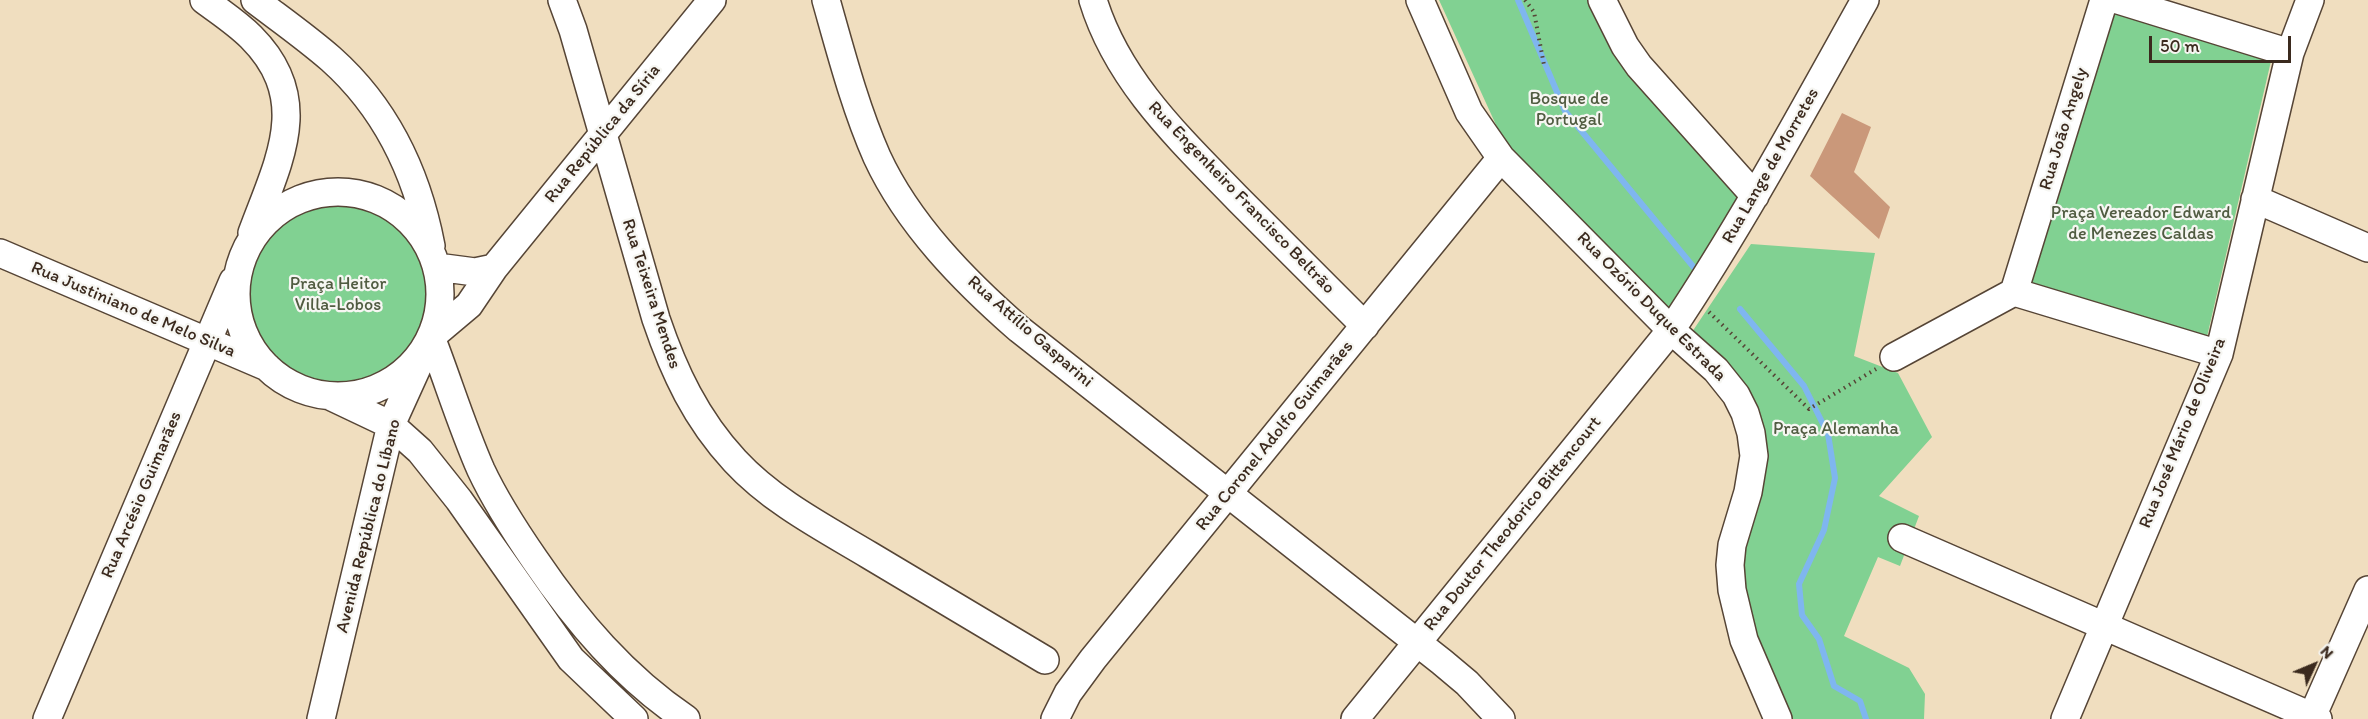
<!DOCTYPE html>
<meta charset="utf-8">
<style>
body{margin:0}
#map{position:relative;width:2368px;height:719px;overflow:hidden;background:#f0debf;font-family:Itim,sans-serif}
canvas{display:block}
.north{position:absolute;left:2284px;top:635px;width:60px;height:60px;-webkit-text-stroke:4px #f6f6f2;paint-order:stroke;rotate:46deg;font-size:16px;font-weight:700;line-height:24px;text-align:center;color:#3b2a1e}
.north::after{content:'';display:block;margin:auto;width:21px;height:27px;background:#3b2a1e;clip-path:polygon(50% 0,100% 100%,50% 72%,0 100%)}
.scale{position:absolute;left:2149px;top:36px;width:142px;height:27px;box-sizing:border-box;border:3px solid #3b2a1e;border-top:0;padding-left:8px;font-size:18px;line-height:21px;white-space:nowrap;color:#3b2a1e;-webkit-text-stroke:4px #f6f6f2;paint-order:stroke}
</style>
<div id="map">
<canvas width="2368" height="719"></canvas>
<div class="north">N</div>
<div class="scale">50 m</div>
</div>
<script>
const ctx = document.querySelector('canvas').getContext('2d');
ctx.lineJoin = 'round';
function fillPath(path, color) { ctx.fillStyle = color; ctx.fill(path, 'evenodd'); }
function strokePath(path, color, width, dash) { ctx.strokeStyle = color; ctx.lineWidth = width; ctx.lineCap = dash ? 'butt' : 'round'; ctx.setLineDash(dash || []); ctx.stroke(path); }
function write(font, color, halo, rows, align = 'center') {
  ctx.font = font + ' Itim,sans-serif'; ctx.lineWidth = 4.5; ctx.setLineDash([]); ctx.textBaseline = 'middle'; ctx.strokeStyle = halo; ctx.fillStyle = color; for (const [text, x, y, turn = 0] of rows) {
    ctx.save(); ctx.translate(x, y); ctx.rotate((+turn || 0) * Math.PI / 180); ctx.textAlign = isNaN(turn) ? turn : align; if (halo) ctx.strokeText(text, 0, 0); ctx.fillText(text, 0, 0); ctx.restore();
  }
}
fillPath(new Path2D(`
 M1439 0H1593L1744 198 1666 313 1507 149Z
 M2109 11 2271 61 2206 341 2029 285Z
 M246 294a92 92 0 1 1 184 0a92 92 0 1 1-184 0Z
 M1751 244 1875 253 1854 356 1898 373 1932 437 1879 496 1919 516 1900 566 1878 557 1844 636 1909 668 1925 694 1924 719H1790C1770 669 1737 613 1744 557 1747 529 1758 500 1765 473L1690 335Z`), '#81d192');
strokePath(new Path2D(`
 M1518 0 1565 111 1696 270
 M1740 309 1804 386 1828 434 1835 478 1824 530 1799 584 1802 615 1819 639 1834 686 1860 701 1866 719`), '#7fb6ef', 6);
fillPath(new Path2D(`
 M1842 113 1871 127 1854 172 1890 207 1879 239 1810 176Z`), '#ca987a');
const minor = new Path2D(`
 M204 0C220 12 237 23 251 37 314 100 278 162 252 233
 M255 0C280 19 307 38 331 59 387 109 417 173 431 246
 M562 0 573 30 656 319C674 372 696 419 735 461 772 501 822 527 869 555 928 590 987 625 1045 660
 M826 0C841 53 855 107 877 157 908 224 964 281 1019 329L1442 662 1467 683 1501 719
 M1093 0C1118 82 1181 140 1239 200 1281 242 1323 284 1365 326
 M1420 0 1469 112 1501 158 1671 330 1716 370 1736 395 1745 413 1751 433 1754 456 1748 492 1732 545 1730 565 1732 590 1744 640 1778 719
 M1602 0 1625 46 1639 66 1755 196
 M2118 0 2290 53
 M236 294a102 102 0 1 1 204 0a102 102 0 1 1-204 0Z
 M2255 199 2368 248
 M0 253 267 367
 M437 267 475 272 494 268
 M2014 292 2104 0
 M431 337C448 381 462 427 481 470 496 502 515 531 535 560 577 622 624 677 686 719
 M1894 357 2014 292 2219 354
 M332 397 391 425 420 451 459 500 571 659 634 719
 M1902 538 2318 719
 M47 719 233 281
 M321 719 391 425 431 337 469 305 494 268 712 0
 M1055 719 1068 693 1093 659 1501 158
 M1355 719 1671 330C1742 224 1803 111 1865 0
 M2065 719 2219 354 2290 53 2310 0
 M2311 719 2368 590`);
strokePath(minor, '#564536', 30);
strokePath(new Path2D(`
 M1525 0 1534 12 1544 65
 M1709 312 1809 409 1876 369`), '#564536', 4, [1.5, 4.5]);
strokePath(minor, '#fff', 27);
write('18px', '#505c41', '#f6f6f2', [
 ["Bosque de",1569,99],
 ["Portugal",1569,120],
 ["Praça Vereador Edward",2141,213],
 ["de Menezes Caldas",2141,234],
 ["Praça Heitor",338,284],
 ["Villa-Lobos",338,305],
 ["Praça Alemanha",1836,429]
]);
write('18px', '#3b2a1e', '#f6f6f2', [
 ["Rua João Angely",2064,129,-73],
 ["Rua República da Síria",603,134,-51],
 ["Rua Lange de Morretes",1771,166,-60],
 ["Rua Engenheiro Francisco Beltrão",1241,198,46],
 ["Rua Teixeira Mendes",651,294,72],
 ["Rua Ozório Duque Estrada",1651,307,45],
 ["Rua Justiniano de Melo Silva",133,310,23],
 ["Rua Attílio Gasparini",1030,332,41],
 ["Rua José Mário de Oliveira",2183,433,-68],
 ["Rua Coronel Adolfo Guimarães",1275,436,-51],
 ["Rua Arcésio Guimarães",142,495,-67],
 ["Rua Doutor Theodorico Bittencourt",1513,524,-51],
 ["Avenida República do Líbano",369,526,-76]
]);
</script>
